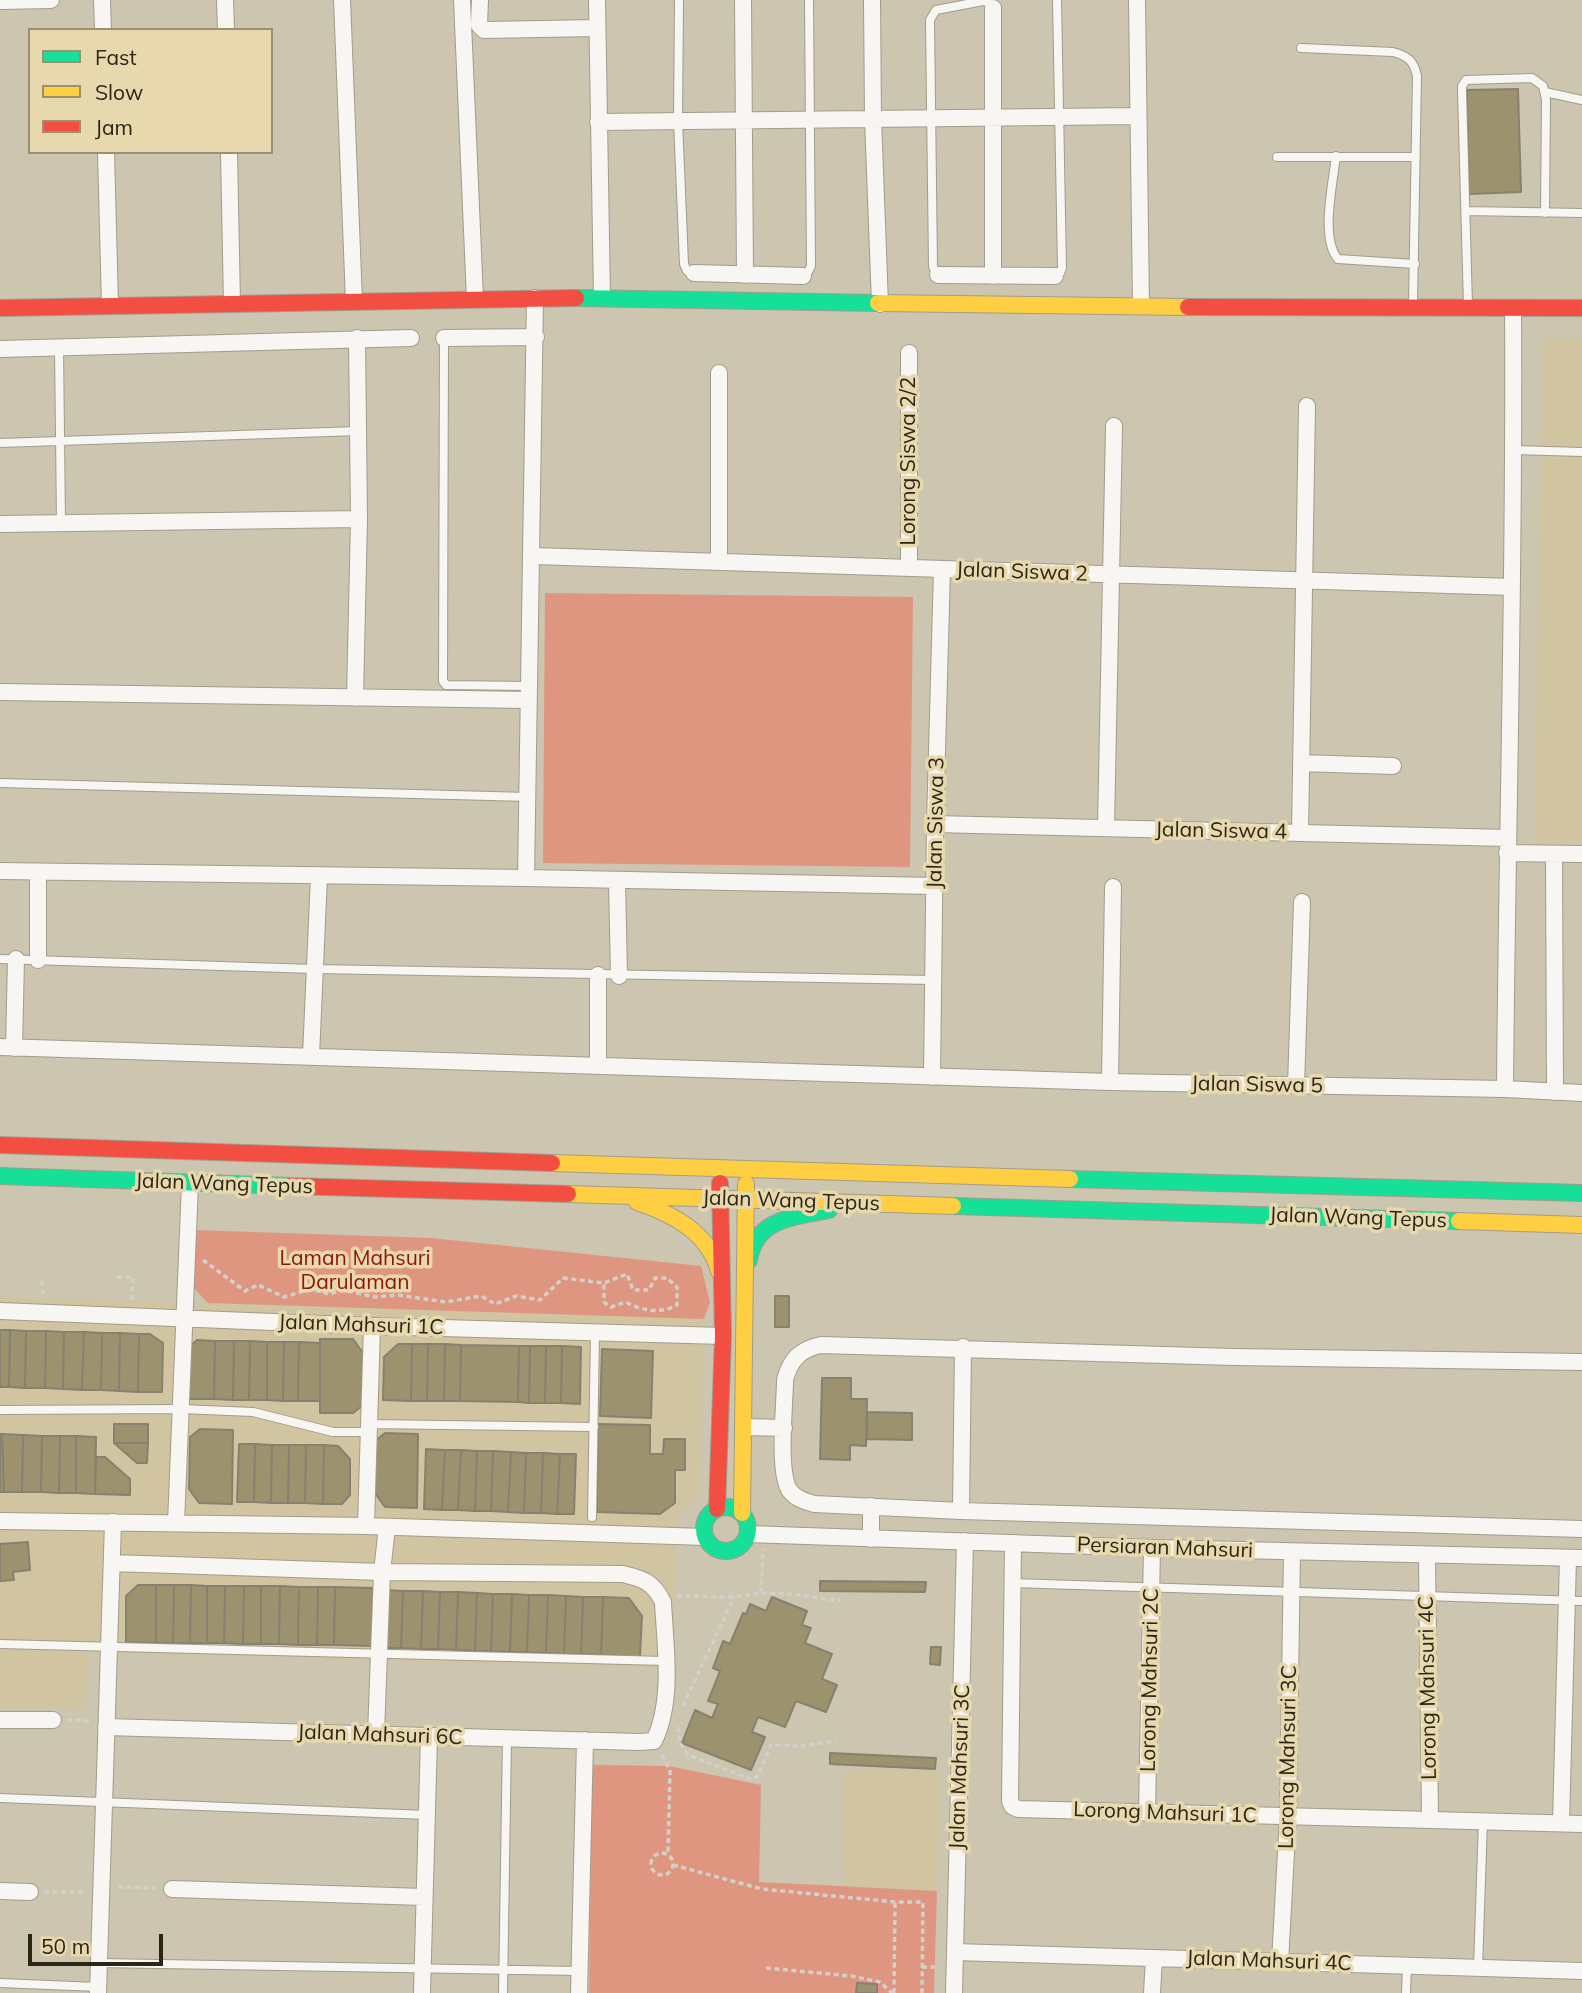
<!DOCTYPE html>
<style>
body{margin:0}
#map{position:relative;width:1582px;height:1993px;overflow:hidden;background:#ccc5af;font-family:Mulish,sans-serif}
canvas{display:block}
.legend{position:absolute;left:28px;top:28px;width:245px;height:126px;box-sizing:border-box;background:#e7d8ae;border:2px solid #9c9071;margin:0;padding:9px 12px;list-style:none;font-size:21px;color:#2b2515}
.legend li{display:flex;align-items:center;gap:14px;height:35px}
.legend b{width:35px;border:2px solid #9c9071}
.scale{position:absolute;left:28px;top:1934px;width:135px;height:32px;box-sizing:border-box;border:4px solid #2b2515;border-top:0;padding-left:9px;font-size:21px;line-height:24px;white-space:nowrap;color:#2b2515;-webkit-text-stroke:5px #e7d8ae;paint-order:stroke}
</style>
<div id="map">
<canvas width="1582" height="1993"></canvas>
<ul class="legend">
<li><b style="height:9px;background:#16e098"></b>Fast</li>
<li><b style="height:9px;background:#ffcf43"></b>Slow</li>
<li><b style="height:9px;background:#f24e42"></b>Jam</li>
</ul>
<div class="scale">50 m</div>
</div>
<script>
const ctx = document.querySelector('canvas').getContext('2d');
ctx.lineJoin = 'round';
function fillPath(path, color) { ctx.fillStyle = color; ctx.fill(path, 'evenodd'); }
function strokePath(path, color, width, dash) { ctx.strokeStyle = color; ctx.lineWidth = width; ctx.lineCap = dash ? 'butt' : 'round'; ctx.setLineDash(dash || []); ctx.stroke(path); }
function write(font, color, halo, rows, align = 'center') {
  ctx.font = font + ' Mulish,sans-serif'; ctx.lineWidth = 7; ctx.setLineDash([]); ctx.textBaseline = 'middle'; ctx.strokeStyle = halo; ctx.fillStyle = color; for (const [text, x, y, turn = 0] of rows) {
    ctx.save(); ctx.translate(x, y); ctx.rotate((+turn || 0) * Math.PI / 180); ctx.textAlign = isNaN(turn) ? turn : align; if (halo) ctx.strokeText(text, 0, 0); ctx.fillText(text, 0, 0); ctx.restore();
  }
}
fillPath(new Path2D(`
 M1544 339 1582 340V842L1534 841Z
 M0 1297 704 1319 699 1495 677 1515 672 1668 88 1653 86 1709 0 1707Z
 M844 1770 940 1771 937 1891 843 1886Z`), '#d1c4a0');
fillPath(new Path2D(`
 M545 593 913 597 910 867 543 863Z
 M194 1230 431 1238 701 1266 710 1302 704 1319 208 1303 192 1286Z
 M592 1765 669 1766 761 1785 759 1882 937 1891 934 1993H589Z`), '#de9681');
const building = new Path2D(`
 M1518 89 1521 192 1469 194 1467 90Z
 M775 1296H789V1327H775Z
 M0 1330H10L9 1387H0Z
 M10 1330 26 1331 25 1388 9 1387Z
 M26 1331H46L45 1388H25Z
 M46 1331 64 1332 63 1389 45 1388Z
 M64 1332H84L82 1390 63 1389Z
 M84 1332 102 1333 101 1390H82Z
 M102 1333H120L119 1391 101 1390Z
 M120 1333 139 1334 138 1392 119 1391Z
 M139 1334H150L163 1343 162 1392H138Z
 M320 1339H353L363 1353 362 1406 353 1413H320Z
 M197 1340 215 1341 214 1399H184V1351Z
 M215 1341H234L233 1400 214 1399Z
 M234 1341H250L249 1400H233Z
 M250 1341 267 1342V1400H249Z
 M267 1342H284L283 1401 267 1400Z
 M284 1342H299L298 1401H283Z
 M299 1342 320 1343V1401H298Z
 M398 1344H412L411 1401 383 1400 384 1357Z
 M412 1344H428L427 1401H411Z
 M428 1344H445L444 1401H427Z
 M445 1344 461 1345 460 1401H444Z
 M461 1345 519 1346 518 1402 460 1401Z
 M519 1346H530L529 1403 518 1402Z
 M530 1346H546L545 1403H529Z
 M546 1346H562L561 1403H545Z
 M562 1346 581 1347 580 1404 561 1403Z
 M602 1349 653 1351 651 1418 600 1416Z
 M822 1378H851V1399H867L866 1446 850 1445V1460L820 1459Z
 M867 1412 912 1413V1440L867 1439Z
 M114 1424H148V1443H114Z
 M598 1424 650 1425V1454H663L664 1439H685V1470H675V1503L660 1514 597 1512Z
 M200 1429 233 1430 232 1504 199 1503 189 1489 190 1437Z
 M385 1433 418 1434 417 1508 385 1507 375 1493V1441Z
 M0 1434H2L4 1492H0Z
 M2 1434 23 1435 22 1492H4Z
 M23 1435 42 1436 41 1492H22Z
 M42 1436H60L59 1493 41 1492Z
 M60 1436H76V1493H59Z
 M76 1436 96 1437 95 1494 76 1493Z
 M114 1443H148L147 1463H137Z
 M239 1444H255L254 1502H237Z
 M255 1444 272 1445 271 1503 254 1502Z
 M272 1445H289L288 1503H271Z
 M289 1445H306L305 1503H288Z
 M306 1445H324L323 1504 305 1503Z
 M324 1445 338 1446 350 1459V1495L342 1504H323Z
 M426 1449 445 1450 442 1510 424 1509Z
 M445 1450H461L458 1510H442Z
 M461 1450 477 1451 475 1511 458 1510Z
 M477 1451H493L491 1511H475Z
 M493 1451 511 1452 508 1512 491 1511Z
 M511 1452 526 1453 524 1513 508 1512Z
 M526 1453H543L541 1513H524Z
 M543 1453 560 1454 557 1514 541 1513Z
 M560 1454H576L574 1514H557Z
 M96 1457H105L130 1479V1495L95 1494Z
 M28 1542 30 1570 13 1572 14 1580 0 1581V1544Z
 M820 1581 926 1582 925 1592 820 1591Z
 M138 1585H156V1643L126 1642V1596Z
 M156 1585H174L173 1643H156Z
 M174 1585H191L190 1643H173Z
 M191 1585 207 1586V1643H190Z
 M207 1586H225L224 1643H207Z
 M225 1586H244L243 1644 224 1643Z
 M244 1586H261V1644H243Z
 M261 1586H280L279 1644H261Z
 M280 1586 299 1587 298 1645 279 1644Z
 M299 1587H318L317 1645H298Z
 M318 1587H335L334 1645H317Z
 M335 1587 373 1588 372 1646 334 1645Z
 M385 1590 403 1591 401 1648H383Z
 M403 1591H423L421 1649 401 1648Z
 M423 1591 440 1592 438 1649H421Z
 M440 1592H458L456 1650 438 1649Z
 M458 1592 477 1593 475 1651 456 1650Z
 M477 1593 493 1594 491 1651H475Z
 M493 1594H512L510 1652 491 1651Z
 M512 1594 529 1595 527 1652H510Z
 M529 1595H548L546 1653 527 1652Z
 M548 1595 566 1596 564 1654 546 1653Z
 M566 1596 583 1597 581 1654H564Z
 M583 1597H603L601 1655 581 1654Z
 M603 1597 629 1598 642 1616 640 1657 601 1655Z
 M772 1597 807 1611 802 1625 811 1628 805 1643 832 1654 822 1679 837 1685 826 1712 796 1701 785 1727 758 1717 752 1732 765 1737 751 1770 682 1743 695 1710 712 1718 718 1704 708 1701 720 1671 713 1668 723 1641 730 1644 743 1613 746 1614 750 1604 766 1611Z
 M931 1647H941L940 1665 930 1664Z
 M830 1753 936 1758 935 1769 830 1764Z
 M857 1983 877 1984V1993H856Z`);
fillPath(building, '#9c926e');
strokePath(building, '#878170', 2);
const lane = new Path2D(`
 M679 0 678 121 684 264 687 271 694 273
 M1301 48 1393 52C1408 56 1414 61 1417 76L1413 304
 M1545 92 1582 100
 M1336 156C1333 183 1320 239 1338 259L1415 264
 M1277 157H1416
 M1466 211 1582 213
 M938 275 933 267 930 20 936 10 983 1 988 2 993 8
 M803 276 808 272 811 266 809 0
 M1055 276 1060 273 1062 268 1057 0
 M1468 306 1462 92V86L1466 80 1532 78 1543 86 1546 100 1545 213
 M444 338 443 681 446 685 529 686
 M59 347 61 523
 M0 443 359 431
 M1514 450 1582 452
 M0 783 528 797
 M0 959 315 969 933 980
 M0 1410 181 1409 253 1412 333 1432H369
 M369 1424 594 1427
 M592 1517 595 1333
 M1012 1583 1582 1601
 M0 1644 665 1661
 M0 1798 427 1815
 M99 1963 579 1971
 M1478 1968 1483 1820
 M0 1983 98 1987
 M503 1993 507 1738
 M1406 1993 1407 1966`);
const street = new Path2D(`
 M102 0 103 30
 M225 0 226 30
 M342 0 354 301
 M462 0 475 299
 M480 0 479 25 484 30 597 28
 M597 0 602 298
 M743 0 745 275
 M872 0 873 119 880 304
 M1137 0 1141 306
 M0 1 51 0
 M993 8V276
 M598 122 1138 116
 M106 152 110 306
 M229 152 232 304
 M694 273 803 276
 M938 275 1055 276
 M444 338 536 337
 M0 349 411 338
 M909 353V568
 M0 524 359 519
 M533 556 1512 587
 M719 562V373
 M0 692 529 700
 M355 698 359 519 357 338
 M1301 763 1393 766
 M935 824 1507 838
 M1106 828 1114 426
 M1300 833 1307 406
 M1507 853 1582 854
 M1554 854 1555 1092
 M0 871 526 878 934 886
 M526 878 535 298
 M617 881 619 976
 M38 960V872
 M598 975V1065
 M0 1047 1110 1082 1505 1089 1582 1093
 M14 1048 16 959
 M311 1056 319 876
 M932 1077 935 824 942 569
 M1110 1082 1113 887
 M1296 1086 1302 902
 M1505 1089C1507 829 1515 569 1513 309
 M0 1311 372 1326 723 1336
 M1582 1362 1234 1357 821 1345C800 1349 790 1360 785 1380 785 1404 777 1473 790 1491 796 1499 805 1501 814 1504L961 1511 1582 1529
 M744 1427 784 1428
 M871 1506V1539
 M961 1511 963 1347
 M0 1521 366 1526 705 1537
 M176 1523 190 1183
 M366 1526 372 1326
 M748 1534 1152 1548 1582 1558
 M1013 1543 1010 1801 1012 1806 1018 1809 1582 1824
 M1427 1556 1430 1820
 M0 1720H53
 M106 1727 639 1742 654 1741C674 1700 665 1645 663 1602 653 1582 644 1579 623 1574L382 1572 112 1563
 M376 1734 382 1572 387 1527
 M1147 1812 1152 1548
 M1561 1823 1568 1558
 M172 1889 424 1897
 M0 1891 30 1892
 M955 1952 1582 1971
 M1280 1962 1288 1816 1292 1552
 M98 1993 113 1522
 M422 1993 429 1736
 M579 1993 585 1740
 M954 1993 965 1541
 M1152 1993 1154 1958`);
const fast = new Path2D(`
 M576 298 878 303
 M0 1176 290 1186
 M1070 1179 1582 1193
 M953 1206 1459 1221
 M749 1260C756 1218 794 1217 829 1210
 M704 1529a22 22 0 1 1 44 0a22 22 0 1 1-44 0Z`);
const slow = new Path2D(`
 M878 303 1188 307
 M552 1163 1070 1179
 M568 1194 953 1206
 M637 1202C673 1214 708 1232 719 1271
 M1459 1221 1582 1225
 M742 1513 746 1184`);
const jam = new Path2D(`
 M1188 307 1582 308
 M0 308 576 298
 M0 1145 552 1163
 M290 1186 568 1194
 M717 1509 723 1336 720 1183`);
strokePath(lane, '#a29c8b', 10);
strokePath(street, '#a29c8b', 18);
strokePath(fast, '#a29c8b', 18);
strokePath(slow, '#a29c8b', 18);
strokePath(jam, '#a29c8b', 18);
strokePath(new Path2D(`
 M203 1260 245 1291 258 1285 284 1297 310 1289 329 1294 343 1290 375 1297 398 1295 446 1302 481 1296 495 1304 516 1296 540 1300 563 1278 604 1283 627 1274 633 1290H649L655 1278H667L677 1287V1305C661 1314 642 1311 626 1302L611 1307 604 1302V1283
 M117 1277H133L132 1302
 M42 1281 43 1296
 M761 1593 763 1549
 M677 1596 734 1597 761 1593 791 1594 841 1601
 M683 1706 734 1597
 M67 1720 91 1721
 M678 1727 680 1743 688 1755 753 1780 758 1775 771 1745 801 1746 836 1741
 M662 1755 670 1770 668 1854
 M651 1864a11 11 0 1 1 22 0a11 11 0 1 1-22 0Z
 M673 1865 762 1889 895 1902H923L922 1993
 M118 1887 156 1888
 M44 1892H85
 M922 1967H939
 M766 1968 851 1976 880 1982 892 1993
 M894 1993 895 1902`), '#d3d0c9', 3.5, [5, 3.5]);
strokePath(lane, '#f7f6f3', 8);
strokePath(street, '#f7f6f3', 16);
strokePath(fast, '#16e098', 16);
strokePath(slow, '#ffcf43', 16);
strokePath(jam, '#f24e42', 16);
write('21px', '#2b2515', '#e7d8ae', [
 ["Lorong Siswa 2/2",909,461,-90],
 ["Jalan Siswa 2",1022,572,2],
 ["Jalan Siswa 3",936,823,-89],
 ["Jalan Siswa 4",1221,831,1],
 ["Jalan Siswa 5",1257,1085,1],
 ["Jalan Wang Tepus",224,1184,2],
 ["Jalan Wang Tepus",791,1201,2],
 ["Jalan Wang Tepus",1358,1218,2],
 ["Jalan Mahsuri 1C",361,1325,2],
 ["Persiaran Mahsuri",1165,1548,2],
 ["Lorong Mahsuri 2C",1150,1680,-89],
 ["Lorong Mahsuri 4C",1428,1688,-91],
 ["Jalan Mahsuri 6C",380,1735,2],
 ["Lorong Mahsuri 3C",1288,1757,-89],
 ["Jalan Mahsuri 3C",960,1767,-88],
 ["Lorong Mahsuri 1C",1165,1813,2],
 ["Jalan Mahsuri 4C",1269,1961,2]
]);
write('21px', '#8e1506', '#e7d8ae', [
 ["Laman Mahsuri",355,1259],
 ["Darulaman",355,1283]
]);
</script>
